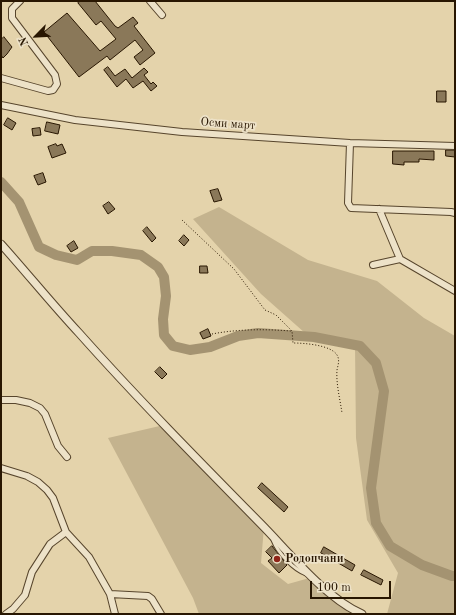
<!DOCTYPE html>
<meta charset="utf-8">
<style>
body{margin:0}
#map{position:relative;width:456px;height:615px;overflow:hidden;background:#e4d3ab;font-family:"Old Standard TT",serif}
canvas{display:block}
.frame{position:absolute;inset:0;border:2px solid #281601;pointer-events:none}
.north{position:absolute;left:16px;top:16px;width:40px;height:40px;-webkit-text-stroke:3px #ede2c8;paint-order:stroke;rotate:246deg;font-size:11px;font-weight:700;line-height:16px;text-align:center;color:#281601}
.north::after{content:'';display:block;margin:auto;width:14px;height:18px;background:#281601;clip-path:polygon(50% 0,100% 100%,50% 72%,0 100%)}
.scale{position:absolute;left:310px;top:581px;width:81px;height:18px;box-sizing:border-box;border:2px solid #281601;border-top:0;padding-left:5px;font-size:12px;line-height:14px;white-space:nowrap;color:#281601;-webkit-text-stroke:3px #ede2c8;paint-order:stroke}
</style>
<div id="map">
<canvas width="456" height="615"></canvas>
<div class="frame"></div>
<div class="north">N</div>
<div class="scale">100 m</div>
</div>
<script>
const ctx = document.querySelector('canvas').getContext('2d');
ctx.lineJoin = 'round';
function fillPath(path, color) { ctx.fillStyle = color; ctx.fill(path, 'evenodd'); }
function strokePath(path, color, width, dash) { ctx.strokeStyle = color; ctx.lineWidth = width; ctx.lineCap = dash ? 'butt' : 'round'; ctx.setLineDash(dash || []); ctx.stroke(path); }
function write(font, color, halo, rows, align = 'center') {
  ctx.font = font + ' "Old Standard TT",serif'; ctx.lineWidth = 3.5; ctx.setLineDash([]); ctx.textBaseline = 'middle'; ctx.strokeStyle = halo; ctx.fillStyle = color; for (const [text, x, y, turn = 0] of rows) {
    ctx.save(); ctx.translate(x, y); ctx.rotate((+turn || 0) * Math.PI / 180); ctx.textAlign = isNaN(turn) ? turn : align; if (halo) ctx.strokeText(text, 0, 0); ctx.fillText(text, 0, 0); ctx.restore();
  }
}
fillPath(new Path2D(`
 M219 207 308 260 377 281 424 318 455 336V614H387L398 573 367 520 356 438 355 345 305 333 261 294 193 219Z
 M164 425 264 527 261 563 288 584 313 577 348 612 356 614H199L193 598 108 438Z`), '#c4b38e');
strokePath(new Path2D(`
 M1 182 19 202 39 247 56 255 77 260 92 251H112L141 255 158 267 164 277 166 296 163 319 164 335 173 346 190 350 210 347 238 336 258 333 314 337 360 346 376 363 384 391 371 488 376 523 390 546 422 565 452 576H455`), '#a49371', 10);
const building = new Path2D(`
 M81 1H95L115 26 118 28 133 17 138 23 134 26 155 53 140 65 134 57 143 50 135 40 110 60 107 56 79 77 44 32 67 13 100 51 116 39 101 21 96 25 78 3Z
 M4 37 12 47 7 54 3 58 1 55V40Z
 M108 67 115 76 125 69 132 78 144 68 148 72 144 75 151 84 153 82 157 86 151 91 143 81 133 88 126 79 117 87 104 70Z
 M437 91H446V102H437Z
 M8 118 16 123 12 130 4 125Z
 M47 122 60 125 58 134 45 131Z
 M40 128 41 135 33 136 32 129Z
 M56 144 57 146 62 144 66 153 52 158 48 147Z
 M446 150H455V157L446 156Z
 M393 151H434V160L419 159V162H404V165L393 164Z
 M43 173 46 182 38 185 34 176Z
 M218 189 222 200 214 202 210 191Z
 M109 202 115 209 108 214 103 206Z
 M147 227 156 238 152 242 143 231Z
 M184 235 189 240 184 246 179 241Z
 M74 241 78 248 71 252 67 246Z
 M200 266H207L208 273H200Z
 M208 329 211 336 203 339 200 333Z
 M160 367 167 374 162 379 155 372Z
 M262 483 288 507 284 512 258 488Z
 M272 546 287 565 279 573 268 561 272 558 266 552Z
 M324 547 355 565 352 571 321 553Z
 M364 570 383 580 381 585 361 575Z`);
fillPath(building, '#8a7859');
strokePath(building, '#281601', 1);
const service = new Path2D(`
 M273 540C278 553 293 569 306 574`);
const minor = new Path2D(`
 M150 1 162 15
 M1 78 48 91 53 90 57 84 55 75 12 18V9L20 1
 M1 105 75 120 182 132 350 143 455 146
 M350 143 348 203 351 208 451 212 455 213
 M379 209 400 259 455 291
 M373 265 400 259
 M1 400H16L30 403 40 408 45 414 58 446 67 457
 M1 468 27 476 38 482 47 490 53 498 66 532 89 557 110 594 115 614
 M110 594 148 596 152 599 161 614
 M6 614 13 609 25 595 32 572 50 544 66 532`);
const tertiary = new Path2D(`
 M1 244C27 273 52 304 79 333 137 398 198 460 259 522 288 551 325 598 362 614`);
strokePath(service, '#57452c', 5);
strokePath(minor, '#57452c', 8);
strokePath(tertiary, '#57452c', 9);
strokePath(new Path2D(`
 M182 220 234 269 265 310 276 315 292 331 293 343C304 343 331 345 337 355 340 360 338 365 337 370 336 384 340 399 342 413
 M212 334C238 329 265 329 291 331`), '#281601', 1, [1, 2]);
strokePath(service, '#ede2c8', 3);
strokePath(minor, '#ede2c8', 6);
strokePath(tertiary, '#ede2c8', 7);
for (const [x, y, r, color] of [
 [277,559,4,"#8f2418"]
]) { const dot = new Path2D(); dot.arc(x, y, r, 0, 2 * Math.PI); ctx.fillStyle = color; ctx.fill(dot); strokePath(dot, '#ede2c8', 1.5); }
write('12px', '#281601', '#ede2c8', [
 ["Осми март",228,124,4]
]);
write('bold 12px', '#281601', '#ede2c8', [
 ["Родопчани",285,559]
], 'left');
</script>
